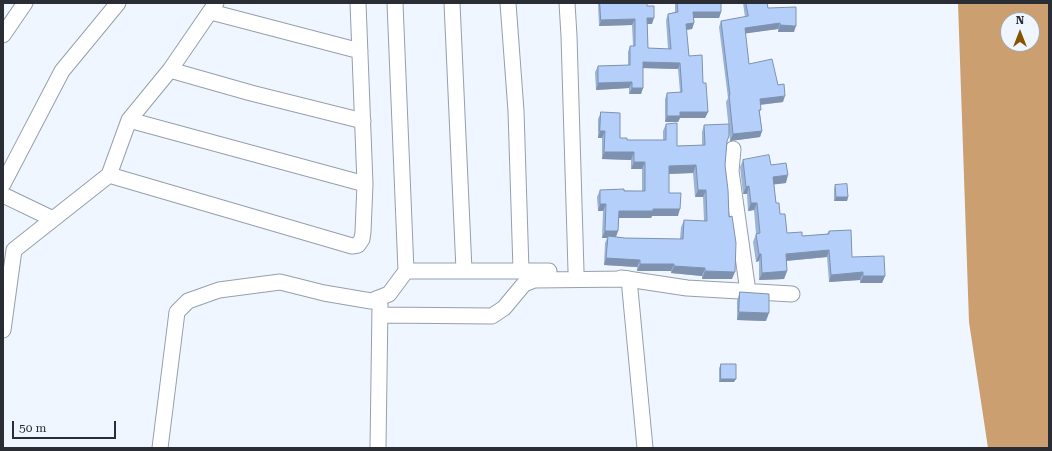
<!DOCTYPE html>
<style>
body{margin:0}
#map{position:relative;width:1052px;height:451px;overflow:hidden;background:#f0f6ff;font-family:"Roboto Serif",serif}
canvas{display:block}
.frame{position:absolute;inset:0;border:4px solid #2a2d33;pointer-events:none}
.north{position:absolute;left:1000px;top:12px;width:40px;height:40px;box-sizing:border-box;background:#f0f6ff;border:1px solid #a1a6ad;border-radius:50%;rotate:0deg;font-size:11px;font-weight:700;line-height:16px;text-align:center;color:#2a2d33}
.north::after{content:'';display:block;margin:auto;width:14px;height:18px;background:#885300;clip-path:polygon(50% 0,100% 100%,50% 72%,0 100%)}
.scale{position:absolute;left:12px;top:421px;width:104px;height:18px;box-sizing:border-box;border:2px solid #2a2d33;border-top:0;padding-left:5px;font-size:12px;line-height:14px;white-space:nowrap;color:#2a2d33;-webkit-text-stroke:3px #f0f6ff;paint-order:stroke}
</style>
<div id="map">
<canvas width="1052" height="451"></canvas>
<div class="frame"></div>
<div class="north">N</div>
<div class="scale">50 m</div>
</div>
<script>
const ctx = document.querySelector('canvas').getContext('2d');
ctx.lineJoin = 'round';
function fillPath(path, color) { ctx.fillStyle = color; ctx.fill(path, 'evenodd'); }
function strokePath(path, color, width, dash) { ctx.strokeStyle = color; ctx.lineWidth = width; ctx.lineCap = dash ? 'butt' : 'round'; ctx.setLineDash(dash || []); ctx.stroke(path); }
fillPath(new Path2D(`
 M958 3H1049V448H988L969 322ZM1008 20H1032V44H1008Z`), '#cb9f6f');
const minor = new Path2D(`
 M452 3 464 270
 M508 3 516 111 521 270
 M567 3 569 36 576 271
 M211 12 360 51
 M3 35 25 3
 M170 70 251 93 363 121
 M129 120 365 184
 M733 149 731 171 748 292
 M109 175 352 246 358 245 362 239 363 232 365 184 358 3
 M3 184 62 71 118 3
 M3 195 53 219
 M406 271H549
 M621 278 687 288 792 294
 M380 315 492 316 504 308 524 284 534 280 629 279 645 448
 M3 330 14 250 109 175 129 120 170 70 216 3
 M160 448 177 312 188 301 219 290 280 282 324 293 371 301 389 294 406 271 395 3
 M378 448 380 305`);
strokePath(minor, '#969fac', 17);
strokePath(minor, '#fff', 15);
fillPath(new Path2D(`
 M598 3H647V6L652 24H647L648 48 668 49 666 20 668 14 675 12V3H721V12L719 18H694V23L692 29 686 30 689 56 703 83 708 112 705 118H680L678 122H665V99L667 93 680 92 678 69 643 68V88L641 94H629V88L596 90 595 72 598 66 628 65V52L630 46H633L632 25 599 26Z
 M743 3H767L768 8 794 32H778V29L745 33 749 64 778 85 783 102 760 105V113L762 131 760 137 730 141 726 102 728 98 719 27 721 21 745 17Z
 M601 112 620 138 627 140H663V131L666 124 677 146 702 145V132L704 125 727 142 725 165 729 217 732 279H702V276L671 273V271H637V267L604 265 605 243 607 238H602L603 211H598L597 197 600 190 642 191V169H631V160L602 159V138H598V119ZM693 173 695 197H703L704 221 684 220 681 227 680 239 625 238 616 237 618 231 619 218H651L652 216H678L669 193V174Z
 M743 160 771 165 786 183 774 184 776 203 787 233 802 236 827 234 829 231 852 257 885 276 882 283H860V280L829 282 827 257 787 261V271L784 279 759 280V261L756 262 753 242 756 234 754 210 748 211 747 194H743L740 167Z
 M835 185 848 197 847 201H834V189Z
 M740 292 766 321 737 320V300Z
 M721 364 734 382H719V368Z`), '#9bb3d7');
fillPath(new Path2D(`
 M693 12H721L719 18H690Z
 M647 18H654L652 24H645Z
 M635 19 632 25 599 26 601 20Z
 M694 23 692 29 684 30 686 24Z
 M780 23 778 29 742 34 745 28Z
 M780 25 796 26 794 32H778Z
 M643 62 680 63 678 69 641 68Z
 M632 82 629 88 596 90 598 83Z
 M632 88H643L641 94H629Z
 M785 96 783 102 757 105 760 99Z
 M680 112H708L705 118H680L678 122H665L667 116Z
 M600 131H605L602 138H598Z
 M762 131 760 137 730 141 733 134Z
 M604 152H634L631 160 602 159Z
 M634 162H645L642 169H631Z
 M696 165 693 173 666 174 669 166Z
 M788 175 786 183 770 185 773 177Z
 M749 186 747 194H743L746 187Z
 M698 190H706L703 197H695Z
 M836 197H848L847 201H834Z
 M751 203H757L754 210 748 211Z
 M600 204H606L603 211H598Z
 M653 209H680L678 216H652L651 218H616L619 211Z
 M605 231H618L615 239 608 236 607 238H602Z
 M829 250 827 257 784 261 786 254Z
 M759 254H761L759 261 756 262Z
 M606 258 640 260 637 267 604 265Z
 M640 264H674L671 271H637Z
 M674 266 705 268 702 276 671 273Z
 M705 271 735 272 732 279H702Z
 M787 271 784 279 759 280 762 273Z
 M863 272 860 280 829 282 831 275Z
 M863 276H885L882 283H860Z
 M739 312 769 313 766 321 737 320Z
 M721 379H736L734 382H719Z`), '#7e92af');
const building = new Path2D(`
 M600 3H647V6H654V18H647L648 48 671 49 668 14 678 12 677 3H721V12H693L694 23 686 24 689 56 702 55 703 83H706L708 112H680V116H667V93L682 92 680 63 643 62V88H632V82L598 83V66L630 65V46H635V19L601 20Z
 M746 3H767L768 8 796 7V26L780 25V23L745 28 749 64 772 59 778 85 784 84 785 96 760 99 761 110H759L762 131 733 134 729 95H730L721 21 748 16Z
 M601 112 620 113V138H627V140H666V124L677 123V146L705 145 704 125 729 124V136L727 141 725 165 728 190 729 217 732 216 736 243 735 272 705 271V268L674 266V264H640V260L606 258 608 236 625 238 683 239 684 220 707 221 706 190H698L696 165 669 166V193H681L680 209H653V211H619L618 231H605L606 204H600V190L624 189V191H645V162H634V152H604L605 131H600Z
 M769 155 771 165 786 163 788 175 773 177 776 203H779L780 214H785L787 233 802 232V236L829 234V231L851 230 852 257 884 256 885 276H863V272L831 275 829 250 786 254 787 271 762 273 761 254H759L756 234 760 233 757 203H751L749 186 746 187 743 160Z
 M847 184 848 197H836L835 185Z
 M740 292 769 294V313L739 312Z
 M721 364H736V379H721Z`);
fillPath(building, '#b4d0fa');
strokePath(building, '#7e92af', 1);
</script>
